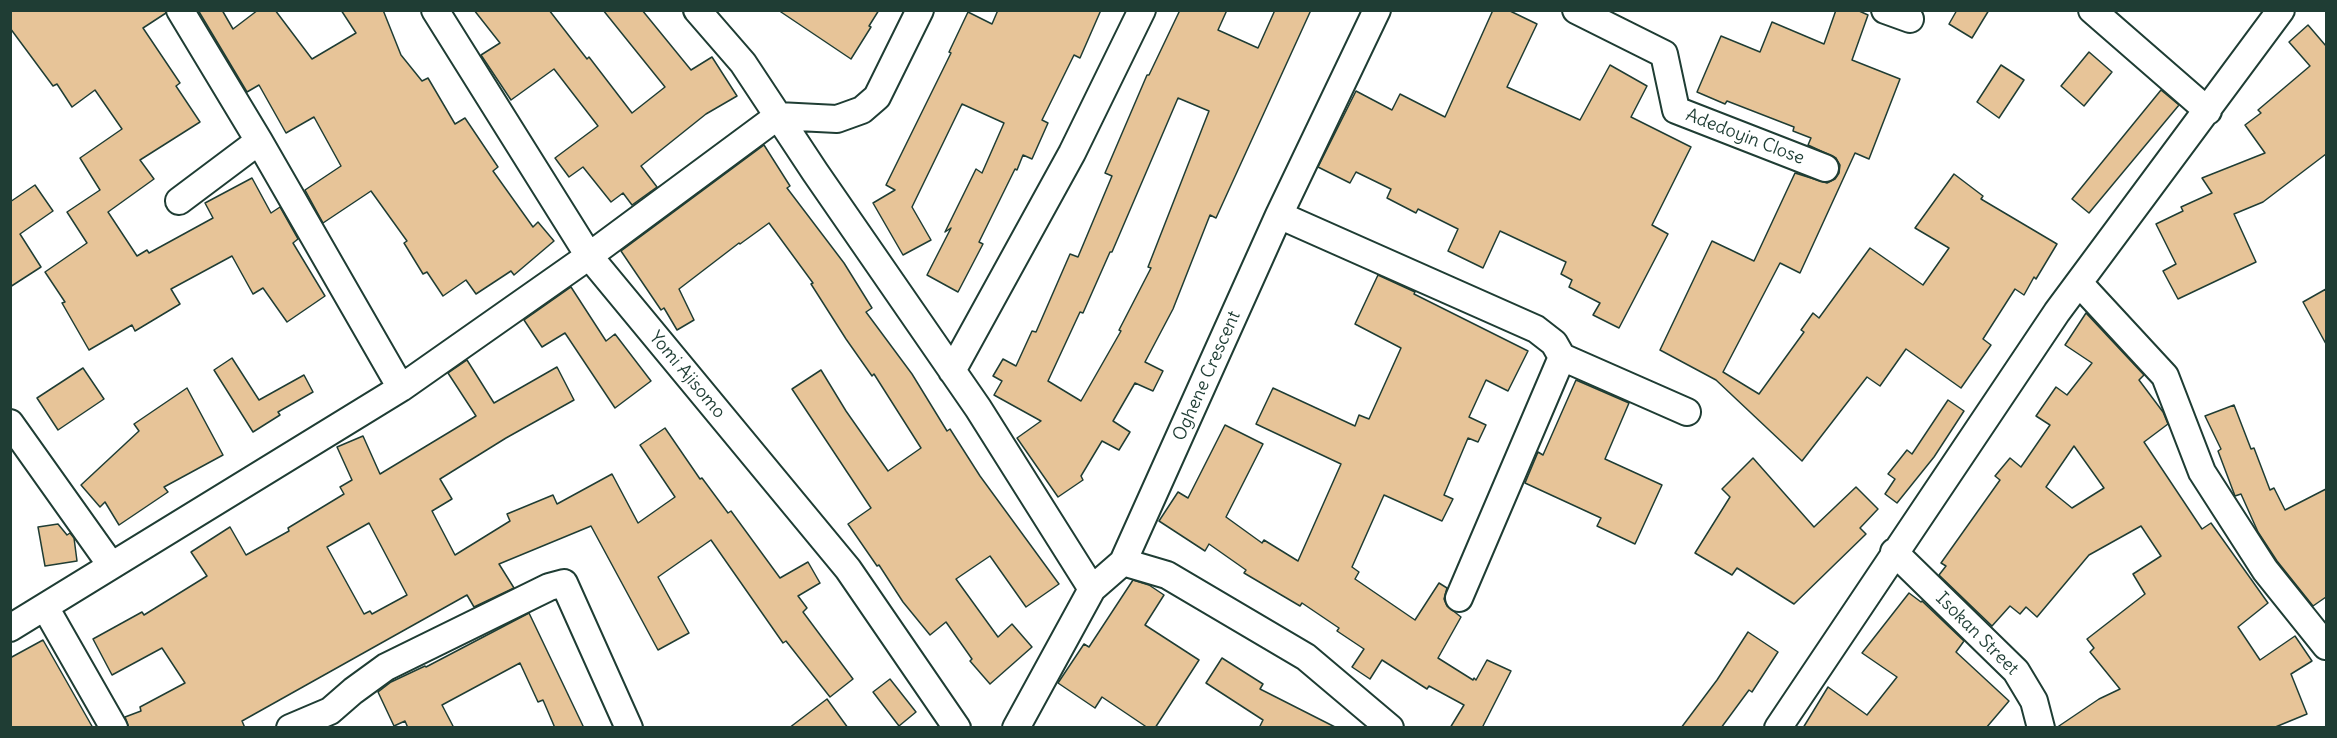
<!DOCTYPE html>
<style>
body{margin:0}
#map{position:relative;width:2337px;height:738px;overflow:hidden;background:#fff;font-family:Delius,sans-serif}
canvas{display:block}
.frame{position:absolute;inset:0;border:12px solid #1f3d34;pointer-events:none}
</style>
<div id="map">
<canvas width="2337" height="738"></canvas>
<div class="frame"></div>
</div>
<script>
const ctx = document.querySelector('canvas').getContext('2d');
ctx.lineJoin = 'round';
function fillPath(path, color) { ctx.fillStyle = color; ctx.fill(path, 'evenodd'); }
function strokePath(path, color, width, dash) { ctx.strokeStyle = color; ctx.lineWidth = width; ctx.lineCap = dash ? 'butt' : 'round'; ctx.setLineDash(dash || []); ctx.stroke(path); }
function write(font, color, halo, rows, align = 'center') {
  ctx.font = font + ' Delius,sans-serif'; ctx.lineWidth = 5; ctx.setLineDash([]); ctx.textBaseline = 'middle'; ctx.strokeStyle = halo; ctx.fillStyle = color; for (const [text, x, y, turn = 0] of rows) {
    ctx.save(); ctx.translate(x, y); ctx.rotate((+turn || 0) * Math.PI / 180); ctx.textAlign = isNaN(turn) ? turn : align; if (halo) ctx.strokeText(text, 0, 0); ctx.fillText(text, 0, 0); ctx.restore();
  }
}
const building = new Path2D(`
 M10 10H165L166 13 143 28 180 83 176 86 200 122 140 160 154 179 108 212 137 256 147 250 149 253 213 218 205 203 252 178 271 213 280 207 298 239 293 243 325 296 287 322 263 288 253 294 232 256 171 289 180 304 135 331 132 325 89 350 62 303 65 302 45 272 87 243 67 212 100 190 80 158 122 129 95 90 72 107 57 84 53 86 10 28Z
 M198 10H222L233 29 258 10H275L312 59 356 33 341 10H383L401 55 422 81 428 78 455 124 465 118 498 167 493 171 533 227 538 222 554 241 514 275 511 271 476 294 466 280 443 296 427 272 423 274 404 243 407 241 371 191 323 223 305 190 341 166 314 117 286 133 259 85 247 92Z
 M474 10H549L587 59 589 57 632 113 665 87 603 10H642L691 70 712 57 737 96 706 114 641 166 657 187 632 205 623 193 611 202 583 167 569 177 555 158 598 126 554 69 511 100 481 55 500 43Z
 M778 10H879L869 26 871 27 851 59Z
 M998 10H1101L1080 58 1074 55 1042 120 1048 123 1032 159 1023 155 1017 170 1015 169 979 242 983 244 958 292 927 275 951 228 945 232 976 169 982 173 1004 123 962 104 912 207 931 240 903 255 873 203 895 190 886 185 951 53 949 52 968 12 992 24Z
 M1180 10H1227L1218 30 1258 48 1275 10H1311L1216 218 1210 215 1173 309 1145 362 1163 371 1153 391 1135 383 1113 421 1130 432 1119 450 1102 441 1081 476 1083 480 1058 497 1017 438 1041 421 994 395 1002 381 993 376 1003 359 1016 366 1032 331 1036 332 1070 254 1078 257 1112 176 1105 173 1147 75H1149ZM1178 98 1209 111 1148 267 1151 268 1119 330 1121 331 1081 401 1048 381 1080 312 1083 313 1110 252H1112Z
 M1493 10H1508L1537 24 1507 87 1580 120 1610 65 1647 86 1631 117 1691 147 1652 225 1668 234 1619 328 1593 315 1600 303 1569 287 1572 280 1561 274 1566 262 1500 231 1483 268 1448 251 1458 229 1418 209 1416 213 1387 198 1391 189 1356 172 1350 183 1318 167 1356 91 1392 110 1400 94 1445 117Z
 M1836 10H1857L1868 15 1852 60 1900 79 1869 159 1855 153 1800 273 1780 263 1723 372 1759 394 1804 332 1801 330 1813 313 1819 318 1870 248 1923 285 1949 248 1915 228 1954 174 1983 196 1981 199 2057 244 2036 279 2034 277 2024 295 2015 289 1983 339 1991 345 1961 388 1906 349 1880 386 1867 377 1802 461 1716 380 1660 350 1712 241 1754 261 1795 173 1827 183 1835 179 1839 173 1840 165 1836 158 1808 145 1811 138 1793 131 1794 127 1727 101 1725 104 1697 92 1721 36 1760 52 1772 22 1824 44Z
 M1957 10H1989L1972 38 1949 24Z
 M2308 25 2326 46V154L2263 202 2234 214 2256 262 2178 299 2163 271 2176 264 2156 224 2183 211 2181 207 2212 193 2202 178 2265 153 2245 125 2261 113 2258 110 2310 66 2289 42Z
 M2089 52 2112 72 2084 106 2061 86Z
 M2001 65 2024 80 1999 118 1977 102Z
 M2161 90 2179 105 2089 213 2072 199Z
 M764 145 790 186 787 188 844 263 872 308 866 312 912 374 947 431 950 429 980 476 1059 584 1026 607 990 556 956 579 998 637 1012 624 1032 647 990 684 970 661 972 659 946 622 930 635 903 602 879 565 877 566 848 524 871 508 792 389 821 370 846 411 888 471 921 448 874 374 872 376 846 339 811 284 813 283 769 223 740 244 739 243 679 289 694 320 677 330 664 308 661 310 621 251Z
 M35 185 53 211 20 234 41 267 10 287V202Z
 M1378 275 1415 292 1414 294 1528 351 1508 391 1486 380 1469 417 1486 425 1478 442 1468 438 1444 495 1453 499 1442 521 1384 495 1352 567 1359 572 1355 579 1415 620 1439 583 1447 588 1444 599 1447 606 1461 617 1438 658 1473 680 1474 678 1476 680 1487 660 1511 671 1482 728H1450L1464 705 1429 686 1427 689 1382 660 1370 679 1352 667 1364 649 1337 631 1339 628 1302 603 1300 606 1244 573 1246 570 1209 544 1205 551 1159 521 1178 492 1188 498 1225 425 1263 444 1226 517 1262 543 1264 540 1298 561 1341 464 1256 424 1273 388 1355 426 1359 415 1369 419 1401 348 1355 324Z
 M571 287 606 341 615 334 651 381 615 408 565 333 542 347 524 320Z
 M2326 289V344L2303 302Z
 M2086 313 2144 375 2139 380 2163 412 2168 424 2144 442 2202 529 2211 523 2268 603 2238 627 2260 660 2295 636 2312 661 2291 674 2307 714 2273 728H2056L2099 699 2120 689 2090 652 2094 648 2087 639 2145 594 2133 574 2161 556 2141 526 2089 555 2037 617 2026 607 2020 614 2010 606 1992 626 1939 575 1946 566 1941 563 2000 480 1995 476 2010 458 2021 467 2050 425 2036 416 2056 387 2067 395 2092 363 2065 345ZM2074 446 2104 488 2072 508 2046 487Z
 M232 358 259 400 304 375 313 392 278 412 280 415 253 432 214 370Z
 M467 360 494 403 557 367 574 400 506 438 440 479 452 499 432 511 455 555 510 521 507 514 553 495 557 504 612 474 638 523 675 497 640 445 665 428 700 479 702 478 728 513 731 511 780 578 808 562 820 583 798 596 807 608 803 612 853 679 830 697 786 641 783 643 711 540 658 577 689 633 658 650 591 526 499 564 514 588 474 607 467 595 242 721 245 728H129L125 717 141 711 140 707 185 683 162 648 112 675 93 639 142 612 144 615 207 576 191 552 230 527 246 555 289 531 288 528 344 494 340 487 352 480 337 447 363 436 380 474 476 416 448 373ZM369 523 407 595 372 614 370 611 364 614 327 547Z
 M83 368 104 399 58 430 37 398Z
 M1576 380 1629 403 1605 459 1662 485 1635 544 1597 526 1601 518 1525 483 1538 452 1543 455Z
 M187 388 223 455 164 487 168 492 119 525 105 502 100 507 81 485 139 431 134 424Z
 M1948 400 1964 411 1934 457 1897 503 1885 494 1895 479 1888 474 1907 450 1912 454Z
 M2234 405 2251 449 2254 448 2270 490 2274 488 2285 510 2326 489V597L2313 606 2277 561 2258 532 2241 494 2235 496 2218 451 2221 449 2205 416Z
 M1753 458 1814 527 1856 487 1878 509 1860 528 1866 534 1794 604 1737 568 1732 575 1695 553 1730 497 1722 489Z
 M58 524 67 535 70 533 74 538 77 561 45 566 38 527Z
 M1133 580 1149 585 1164 595 1145 625 1199 660 1155 728H1148L1102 697 1095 708 1058 683 1084 644 1089 647Z
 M1909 593 1921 602 1922 601 1964 641 1956 652 2009 701 1986 728H1803L1828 687 1867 715 1897 677 1862 653Z
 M529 613 584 728H555L543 700 538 702 520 663 442 705 454 728H408L405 721 394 726 378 692 391 682 425 666 426 667Z
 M1748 632 1778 652 1752 692 1749 690 1721 728H1681L1717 680Z
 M43 640 93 728H10V658Z
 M1222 658 1263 684 1260 689 1337 728H1259L1263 720 1206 683Z
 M890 679 916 712 899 726 873 692Z
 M827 699 848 728H789Z`);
fillPath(building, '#e7c498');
strokePath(building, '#1f3d34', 1.5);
const minor = new Path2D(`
 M180 10 259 141 401 388
 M435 10 589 256 848 569 957 728
 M697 10 743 63 815 172 978 408 1092 589
 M1576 10 1664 54 1676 110 1825 168
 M1885 10 1910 19
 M2092 10 2208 111
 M179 201 259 141
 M1279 215 1536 329 1554 343 1562 357 1459 598
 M2079 283 2165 376 2202 472 2265 570 2326 646
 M1562 357 1687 412
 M952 371 1072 153 1142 10
 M10 423 111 565
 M1894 552 2016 671 2034 701 2041 728
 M1123 562 1167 575 1306 657 1390 728
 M45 607 114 728
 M10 628 401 388 589 256 778 116 837 119 862 110 877 97 920 10
 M290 728 330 711 353 691 386 667 549 587 564 583 629 728
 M1016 728 1092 589 1123 562 1279 215 1377 10
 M1778 728 2057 312 2281 10`);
strokePath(minor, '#1f3d34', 30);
strokePath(minor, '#fff', 26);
write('18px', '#1f3d34', '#fff', [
 ["Adedoyin Close",1745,137,21],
 ["Yomi Ajisomo",687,375,50],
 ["Oghene Crescent",1207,376,-66],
 ["Isokan Street",1977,634,45]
]);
</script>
